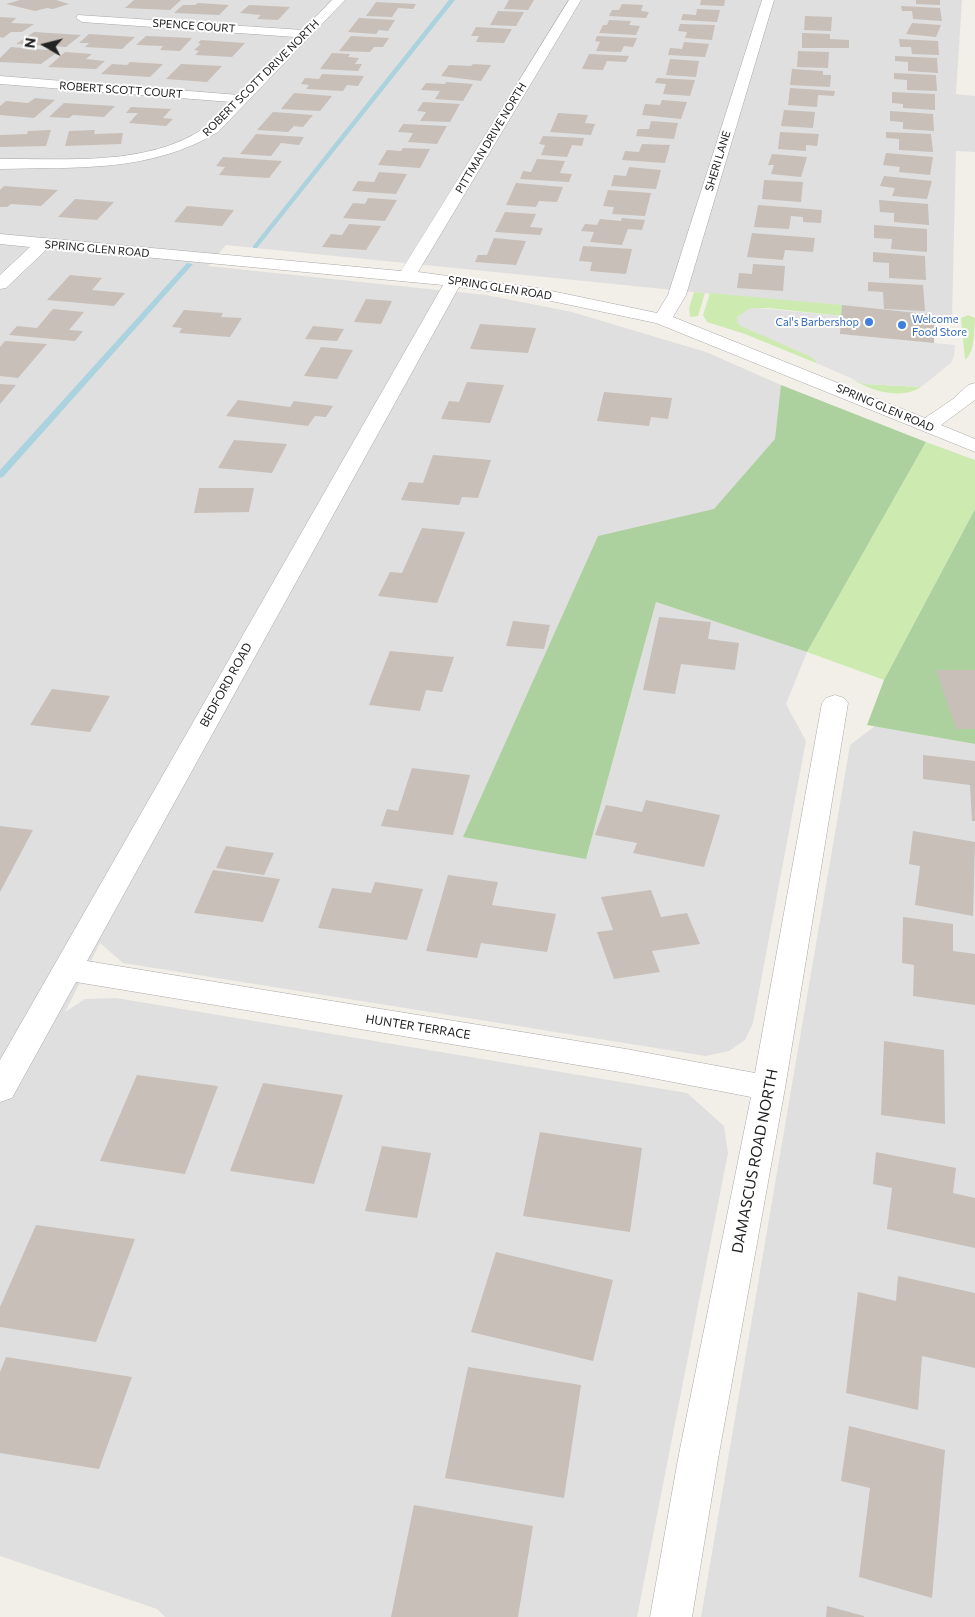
<!DOCTYPE html>
<style>
body{margin:0}
#map{position:relative;width:975px;height:1617px;overflow:hidden;background:#f2efe9;font-family:Commissioner,sans-serif}
canvas{display:block}
.north{position:absolute;left:20px;top:20px;width:50px;height:50px;-webkit-text-stroke:4px #fff;paint-order:stroke;rotate:278deg;font-size:14px;font-weight:700;line-height:20px;text-align:center;color:#222}
.north::after{content:'';display:block;margin:auto;width:18px;height:22px;background:#222;clip-path:polygon(50% 0,100% 100%,50% 72%,0 100%)}
</style>
<div id="map">
<canvas width="975" height="1617"></canvas>
<div class="north">N</div>
</div>
<script>
const ctx = document.querySelector('canvas').getContext('2d');
ctx.lineJoin = 'round';
function fillPath(path, color) { ctx.fillStyle = color; ctx.fill(path, 'evenodd'); }
function strokePath(path, color, width, dash) { ctx.strokeStyle = color; ctx.lineWidth = width; ctx.lineCap = dash ? 'butt' : 'round'; ctx.setLineDash(dash || []); ctx.stroke(path); }
function write(font, color, halo, rows, align = 'center') {
  ctx.font = font + ' Commissioner,sans-serif'; ctx.lineWidth = 4; ctx.setLineDash([]); ctx.textBaseline = 'middle'; ctx.strokeStyle = halo; ctx.fillStyle = color; for (const [text, x, y, turn = 0] of rows) {
    ctx.save(); ctx.translate(x, y); ctx.rotate((+turn || 0) * Math.PI / 180); ctx.textAlign = isNaN(turn) ? turn : align; if (halo) ctx.strokeText(text, 0, 0); ctx.fillText(text, 0, 0); ctx.restore();
  }
}
fillPath(new Path2D(`
 M0 0H962L956 94 975 96V152L956 151 952 318 226 245 208 266 486 295 572 312 706 352 781 385 784 447 733 509 659 539 586 859 656 602 807 652 786 704 806 741 753 1023 745 1040 729 1051 706 1056 123 963 100 943 65 1012 85 999 116 998 687 1093 724 1126 728 1153 637 1617H165L157 1609 0 1556Z
 M875 726 975 744V1617H701L850 745Z`), '#e0dfdf');
fillPath(new Path2D(`
 M694 292 705 293 698 316 690 317 689 308Z
 M710 293 842 305V316L768 308 749 309 817 361 816 363 745 334 707 322 703 315Z
 M968 315 975 318C974 332 975 352 965 360L961 318Z
 M852 379 865 384 921 387C901 400 871 391 852 379Z
 M926 442 975 460V509L884 680 807 652Z`), '#cdebb0');
fillPath(new Path2D(`
 M781 385 926 442 807 652 656 602 586 859 463 837 598 536 714 509 775 439Z
 M975 509V744L867 725 884 680Z`), '#add19e');
fillPath(new Path2D(`
 M757 308 842 316 841 334 955 345 954 356 951 363 921 387 865 384 816 363 817 361 809 356 741 326 737 322V317L749 309Z`), '#e2e2e2');
fillPath(new Path2D(`
 M449 0H455L257 248H253V246Z
 M187 263 193 264 3 477 0 478V470Z`), '#aad3df');
fillPath(new Path2D(`
 M20 0H56L69 4 53 9 47 8 35 11 6 4Z
 M134 0H181L170 10 125 8Z
 M509 0H534L528 10 504 9Z
 M701 0H725L724 6 700 5Z
 M916 0H940V5L916 4Z
 M376 2 416 4 413 9 398 8 392 17 366 16Z
 M198 3 229 5 219 15 174 13 183 5H195Z
 M622 4 643 5 641 11 649 12 646 18 609 16 612 10H619Z
 M249 5 290 7 278 20 257 19 261 15 240 13Z
 M901 6 940 8 942 21 913 19 912 11H902Z
 M697 9 720 10 717 22 681 20 683 14 696 15Z
 M498 11 524 12 516 26 490 25Z
 M805 16 832 17 831 31 804 30Z
 M0 17 16 18 11 23 34 24 22 32H11L3 38 0 37Z
 M359 18 395 20 388 31 379 30 376 34 348 32Z
 M609 20 631 21 629 25 640 26 636 35 599 33 603 25H607Z
 M912 23 941 25 936 37 906 34Z
 M680 24 715 25 712 40 685 38 687 32 678 31Z
 M476 27 512 29 504 43 476 42 479 36H471Z
 M34 32 81 35 66 47 16 44Z
 M802 33 830 34V39L849 40V48H802Z
 M89 34 135 37 122 49 85 47 89 43H79Z
 M146 36 192 38 180 51 160 50 163 46 136 45Z
 M351 36 389 38 383 47H374L370 52 339 51Z
 M597 36 637 38 633 47 624 46 621 52 596 51 600 42 595 41Z
 M899 39 938 41 939 55 912 54 911 47H900Z
 M201 40 245 43 232 57 195 55 199 51 194 50 201 44 198 43Z
 M684 42 709 44 705 57 668 55 670 48 682 49Z
 M11 47 59 51 41 64 0 62V58Z
 M798 51 829 52 828 68 797 67Z
 M65 52 92 54 86 59 105 61 96 69 48 67Z
 M332 53 350 54 348 57 359 58 355 64H362L358 71 320 69Z
 M589 54 629 56 626 62 607 61 603 70 582 69Z
 M895 56 937 58 938 73 908 71V62L895 61Z
 M670 59 699 61 696 77 666 75Z
 M130 62 163 64 150 77 101 74 112 64 127 65Z
 M181 64 222 66 207 82 166 79Z
 M473 64 491 65 481 81 441 76 449 65 471 66Z
 M792 69 823 71V75H831L830 87 790 85Z
 M894 73 936 75 937 91 907 90V80L894 79Z
 M322 74 364 76 358 86 347 85 343 91 306 89 309 85 301 84 305 78 319 79Z
 M657 78 695 80 690 96 663 94 666 84 655 83Z
 M446 82 473 84 463 101 435 99 440 91 421 90 426 83 445 84Z
 M790 88 835 91 834 96 818 95 817 107 788 105Z
 M892 92 935 94V110L903 108V104L892 103Z
 M294 93 332 96 320 111 281 109Z
 M35 98 55 100 34 118 0 115V106L6 101 28 103Z
 M662 100 687 102 681 119 642 115 645 104 660 105Z
 M423 102 460 104 450 122 420 121 426 112 417 111Z
 M64 103 115 106 104 117 73 115 69 118 49 117Z
 M131 107 171 109 163 118 173 119 166 126 129 123 138 113H126Z
 M784 110 815 112 813 128 781 126Z
 M890 111 933 114 934 131 903 129V122L890 121Z
 M273 112 313 115 303 127 294 126 288 132 257 130Z
 M558 113 588 115 585 123 595 124 591 135 550 132Z
 M651 121 678 123 674 139 636 136 638 129H649Z
 M403 124 447 126 437 144 408 142 413 133 398 132Z
 M51 130 46 146 0 147V135L27 134 28 131Z
 M95 130 94 134 123 133 121 144 65 146 69 131Z
 M780 132 819 134 817 146 806 145V151L778 149Z
 M886 132 931 134 933 152 899 150V139L886 138Z
 M256 134 304 137 299 145 281 143 271 156 240 154Z
 M543 136 584 138 582 146 572 145 567 157 541 155 545 145 539 144Z
 M642 144 670 145 665 163 622 160 625 151 639 152Z
 M403 148 430 149 420 168 378 165 387 150 401 151Z
 M886 153 933 157 930 175 899 172 900 167 883 165Z
 M772 154 807 157 801 177 771 174 774 165H768Z
 M223 157 282 161 269 178 219 175 225 167 216 166Z
 M537 159 565 161 560 173 572 174 569 182 520 179 523 171 531 172Z
 M629 167 661 170 656 189 611 186 614 175 626 176Z
 M379 172 407 174 396 194 352 191 358 181 374 182Z
 M884 176 932 181 927 199 892 196 895 188 880 186Z
 M764 180 803 182 801 202 762 199Z
 M516 183 563 187 557 202 539 201 536 207 506 205Z
 M4 186 58 190 41 206 11 204 7 207H0V190Z
 M608 190 651 193 645 216 612 214 614 207 603 206Z
 M368 198 397 200 385 221 343 218 353 203 365 204Z
 M75 199 114 202 97 220 58 217Z
 M879 200 928 204 929 225 894 222V213L880 212Z
 M758 205 822 210 821 223 803 222V217L791 216 789 229 754 227Z
 M187 206 234 210 222 226 174 222Z
 M505 212 536 214 530 227 543 228 540 235 495 232Z
 M622 218 645 220 642 230 628 229 622 245 590 242 594 232 581 231 585 224 597 225 600 219 621 221Z
 M349 224 381 226 366 250 322 247 331 234 342 235Z
 M874 225 927 229V252L891 249 892 239 874 238Z
 M752 233 815 238 813 252 785 250 783 260 747 257Z
 M494 238 526 241 516 265 475 262 478 255H487Z
 M583 246 632 249 626 274 590 271 592 262 579 261Z
 M873 252 925 256 926 280 889 278V263L873 262Z
 M753 264 785 266 783 291 737 288 739 273 752 274Z
 M70 275 102 278 92 290 125 293 114 306 47 300Z
 M868 282 923 285 925 311 884 309 883 292 868 291Z
 M366 299 392 301 381 324 354 322Z
 M842 305 935 315 934 343 840 334Z
 M53 309 84 312 69 330 83 331 75 341 9 335 17 326 37 328Z
 M184 310 223 313 221 317 242 318 230 337 179 333 182 328 172 327Z
 M480 324 536 328 528 353 470 349Z
 M313 326 344 329 337 341 305 339Z
 M5 341 47 344 18 378 0 376V347Z
 M321 347 353 350 337 379 304 376Z
 M467 382 504 385 490 423 441 419 449 401 459 402Z
 M0 384 16 385 0 404Z
 M604 392 672 398 668 419 651 417 649 426 597 421Z
 M238 400 290 407 294 401 333 406 326 417 315 416 308 426 226 416Z
 M234 440 287 444 272 473 218 468Z
 M433 455 491 460 478 498 462 497 459 505 401 500 409 482 423 483Z
 M199 488H254L249 512 194 513Z
 M422 528 465 532 437 603 378 596 390 572 402 573Z
 M659 617 711 622 708 639 739 643 735 670 681 664 675 694 643 690Z
 M513 621 550 625 544 649 506 646Z
 M390 651 454 657 442 692 426 690 420 711 369 705Z
 M936 670H975V729H956Z
 M52 689 110 696 90 732 30 725Z
 M923 755 975 761V821H972L970 785 923 779Z
 M412 768 470 775 453 835 381 826 387 809 398 811Z
 M646 800 720 815 704 867 633 853 637 843 595 835 606 805 642 812Z
 M0 826 33 830 0 892Z
 M913 831 975 842 973 916 915 905 920 866 909 864Z
 M226 846 274 853 264 875 216 868Z
 M213 870 280 879 263 922 194 913Z
 M448 875 498 882 492 905 556 914 547 952 481 943 477 958 426 951Z
 M375 882 423 889 407 940 318 928 332 888 371 893Z
 M651 890 661 917 687 913 700 944 652 951 660 972 614 979 597 932 613 930 601 897Z
 M903 917 953 924V951L975 954V1005L913 996 914 965 902 963Z
 M884 1041 944 1050 945 1124 881 1115Z
 M137 1075 218 1086 185 1174 100 1161Z
 M263 1083 343 1095 314 1184 230 1171Z
 M540 1132 642 1148 630 1232 523 1216Z
 M382 1146 431 1153 417 1218 365 1211Z
 M876 1152 956 1168 953 1193 975 1198V1248L887 1229 892 1188 873 1184Z
 M36 1225 135 1239 96 1342 0 1327V1307Z
 M496 1252 613 1280 593 1361 471 1332Z
 M898 1276 975 1293V1368L922 1356 918 1410 846 1393 858 1292 896 1301Z
 M6 1357 132 1377 99 1469 0 1453V1372Z
 M468 1367 581 1385 564 1498 445 1478Z
 M849 1426 945 1450 932 1598 859 1577 870 1488 841 1481Z
 M414 1505 533 1526 518 1617H391Z
 M827 1606 864 1616V1617H826Z`), '#c7bfb8');
const minor = new Path2D(`
 M332 0H345L218 132C150 173 76 167 0 169V159C67 158 148 167 206 127 215 120 223 110 231 102L0 84V76L239 95 295 37 82 22 76 18 78 15 303 30Z
 M569 0H581L418 272 537 288 657 313 668 295 762 0H774L686 295 673 317 925 418 953 399 968 385 975 383V400L941 425 975 439V452L656 323 537 298 459 287 87 961 626 1049 755 1073 822 703 826 698 835 695 844 698 848 703 785 1088 718 1459 692 1617H650L678 1459 751 1097 626 1073 76 982 12 1098 0 1102V1060L443 285 48 248 6 288 0 289V275L30 247 0 244V234L401 271Z`);
strokePath(minor, '#a9a9a9', 1);
fillPath(minor, '#fff');
for (const [x, y, r, color] of [
 [869,322,5,"#3f7fe0"],
 [902,325,5,"#3f7fe0"]
]) { const dot = new Path2D(); dot.arc(x, y, r, 0, 2 * Math.PI); ctx.fillStyle = color; ctx.fill(dot); strokePath(dot, '#fff', 2); }
write('11px', '#222', '#fff', [
 ["SPENCE COURT",194,26,4],
 ["ROBERT SCOTT DRIVE NORTH",261,78,-45],
 ["ROBERT SCOTT COURT",121,90,4],
 ["PITTMAN DRIVE NORTH",491,138,-59],
 ["SHERI LANE",718,161,-73],
 ["SPRING GLEN ROAD",97,249,5],
 ["SPRING GLEN ROAD",500,288,9],
 ["SPRING GLEN ROAD",885,408,23]
]);
write('11px', '#366cbe', '#fff', [
 ["Welcome",912,319],
 ["Food Store",912,332],
 ["Cal's Barbershop",859,322,"right"]
], 'left');
write('12px', '#222', '#fff', [
 ["BEDFORD ROAD",226,685,-61],
 ["HUNTER TERRACE",418,1027,9]
]);
write('15px', '#222', '#fff', [
 ["DAMASCUS ROAD NORTH",755,1161,-79]
]);
</script>
